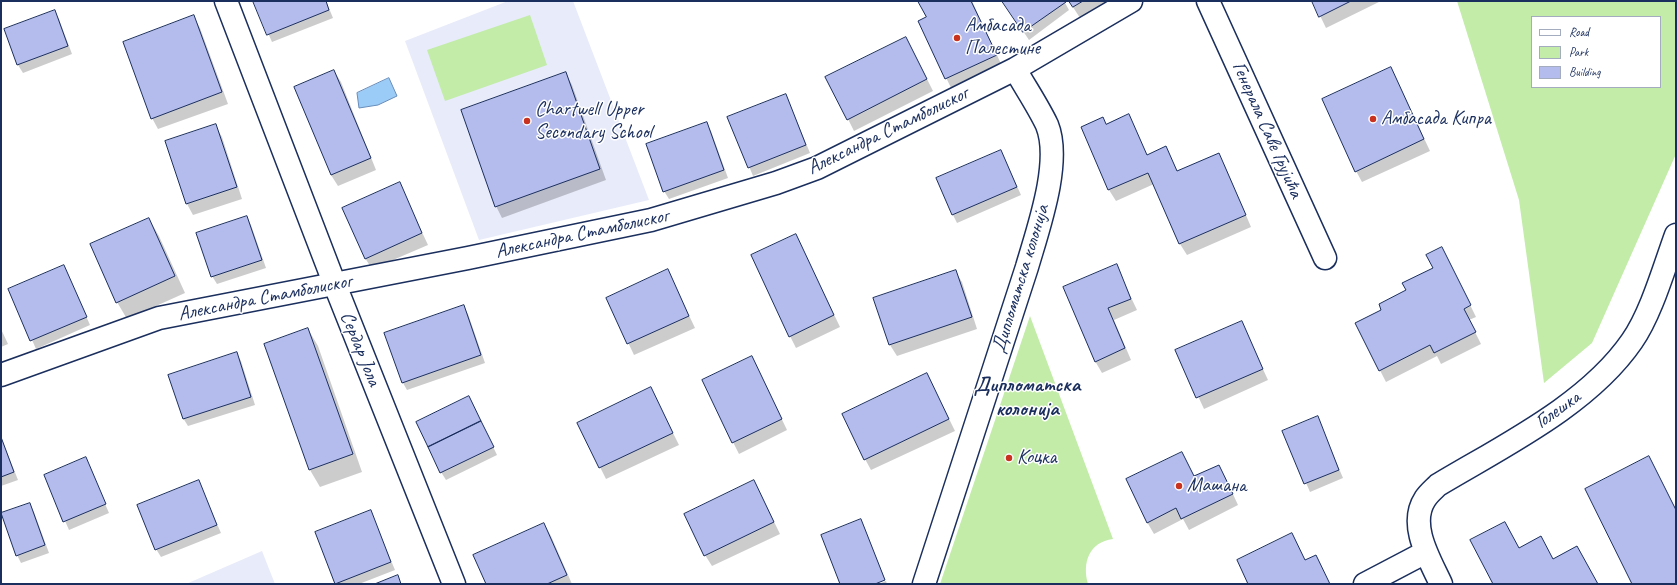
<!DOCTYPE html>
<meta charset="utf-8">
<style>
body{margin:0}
#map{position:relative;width:1677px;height:585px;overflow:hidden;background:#fff;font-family:Caveat,sans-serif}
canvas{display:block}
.frame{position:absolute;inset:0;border:2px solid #1b2f5e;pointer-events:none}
.legend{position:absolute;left:1531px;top:16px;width:130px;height:72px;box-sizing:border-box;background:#fff;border:1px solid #a4acbf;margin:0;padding:5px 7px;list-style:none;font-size:12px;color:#1b2f5e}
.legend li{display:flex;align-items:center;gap:8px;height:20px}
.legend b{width:20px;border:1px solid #a4acbf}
</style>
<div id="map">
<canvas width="1677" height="585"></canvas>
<div class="frame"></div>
<ul class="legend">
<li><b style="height:5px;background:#fff"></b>Road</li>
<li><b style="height:11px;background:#c2eca8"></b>Park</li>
<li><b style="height:11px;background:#b4bced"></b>Building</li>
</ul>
</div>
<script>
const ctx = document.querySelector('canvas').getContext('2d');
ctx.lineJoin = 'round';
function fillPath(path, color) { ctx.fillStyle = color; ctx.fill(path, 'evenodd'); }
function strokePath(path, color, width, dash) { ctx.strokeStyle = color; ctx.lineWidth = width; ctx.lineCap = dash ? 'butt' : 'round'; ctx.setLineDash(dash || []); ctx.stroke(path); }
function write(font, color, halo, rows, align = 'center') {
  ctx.font = font + ' Caveat,sans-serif'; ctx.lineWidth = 3; ctx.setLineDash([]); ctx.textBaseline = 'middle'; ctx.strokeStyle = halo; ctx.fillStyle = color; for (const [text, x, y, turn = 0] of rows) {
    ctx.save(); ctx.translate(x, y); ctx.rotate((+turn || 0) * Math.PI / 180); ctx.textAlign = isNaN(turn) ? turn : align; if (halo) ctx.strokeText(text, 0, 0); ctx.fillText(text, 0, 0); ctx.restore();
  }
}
fillPath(new Path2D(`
 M508 1H573L649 200 479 240 405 41Z
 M262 551 275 584H186Z`), '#e8ebfa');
fillPath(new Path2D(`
 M1457 1H1676V154L1592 343 1544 383 1519 200ZM1532 17H1660V87H1532Z
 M530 15 547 65 445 101 427 50Z
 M1030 316 1113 539C1089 542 1082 563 1088 584H940Z`), '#c2eca8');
const water = new Path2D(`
 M389 78 397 96 378 105 359 108 357 93Z`);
fillPath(water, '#9bccf7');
strokePath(water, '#688dba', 1);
fillPath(new Path2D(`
 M254 1H326L333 18 272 42Z
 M919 1H972L1002 66 952 90 919 21 927 17Z
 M1003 1H1064L1069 10 1029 40Z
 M1069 1H1112L1082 21Z
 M1313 1H1381L1326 28Z
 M54 11 59 19 72 54 23 73 18 65 5 29Z
 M194 17 200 28 228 104 158 129 152 118Z
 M912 49 933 91 854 131 848 119Z
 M1391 68 1430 151 1362 182 1356 171Z
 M334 71 341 82 376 170 338 186 331 175Z
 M566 74 572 85 606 180 502 218 496 206Z
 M786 95 810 153 753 176 729 117Z
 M1128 116 1147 156 1166 148 1178 172 1218 154 1225 166 1251 227 1187 255 1180 244 1154 184 1116 201 1109 190 1082 128 1107 125Z
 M706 123 711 131 728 178 669 199 664 191Z
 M215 125 222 137 242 199 193 215 187 204Z
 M1001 151 1021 195 957 223 953 215Z
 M399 183 428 245 372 269 365 258Z
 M247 217 251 225 266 268 217 284 212 276Z
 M149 219 159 236 185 293 127 319 117 302Z
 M796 235 840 327 796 348 790 336Z
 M1448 260 1476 317 1469 320 1481 344 1441 364 1437 356 1386 382 1356 324 1383 310 1434 269Z
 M64 266 90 325 36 349 10 289Z
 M1116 266 1137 310 1114 320 1131 360 1102 373 1095 361Z
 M668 271 695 328 634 355 607 298Z
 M955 271 962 282 977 329 897 356 890 345 875 299Z
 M463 306 468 314 485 363 407 390 403 383Z
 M1241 322 1268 380 1204 409 1177 351Z
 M1 329 8 344 1 347Z
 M308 329 318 346 362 472 320 487 310 470Z
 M237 354 241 361 255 405 188 426 183 418Z
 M752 357 787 430 739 454 733 442Z
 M927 374 955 431 871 470 865 459Z
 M651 389 679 445 606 479 578 423Z
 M473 405 497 455 446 480 441 472Z
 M1317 417 1343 478 1310 492 1284 432Z
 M1 437 18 480 1 486Z
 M1182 453 1194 477H1225L1238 505 1189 530 1183 519 1154 534 1147 522Z
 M85 458 109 513 69 530 45 475Z
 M198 481 221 533 161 557 156 549Z
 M760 493 780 534 712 566 705 555Z
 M30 504 34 512 49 553 21 563 17 555Z
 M370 511 395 570 359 584H336L316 533Z
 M861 520 885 579 873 584H841Z
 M544 524 551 536 572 584H487Z
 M886 581 887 584H878Z`), '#0003');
const building = new Path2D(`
 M253 1H326L329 10 267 35Z
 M918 1H971L997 55 945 79 918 21 926 17Z
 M1002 1H1065L1066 2 1023 32Z
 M1069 1H1083L1073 7Z
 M1312 1H1351L1319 17Z
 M55 10 68 46 17 65 4 29Z
 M194 15 222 92 151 119 123 42Z
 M906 37 927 79 847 120 825 77Z
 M1391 67 1424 139 1355 172 1322 99Z
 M334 70 371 158 331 175 294 87Z
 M566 72 600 169 495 207 461 110Z
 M786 94 806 145 748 168 727 117Z
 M1129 114 1147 155 1166 146 1177 171 1219 153 1246 215 1179 244 1148 173 1108 190 1081 127 1103 117 1106 124Z
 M707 122 724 170 663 192 646 144Z
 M216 124 237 187 186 204 165 141Z
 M1001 150 1017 187 952 215 936 178Z
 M400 182 422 233 365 259 342 208Z
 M247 216 262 260 211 277 196 233Z
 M149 218 175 276 116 303 90 244Z
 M796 234 834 315 789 337 751 255Z
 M1442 247 1471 305 1464 309 1476 332 1434 353 1430 345 1379 371 1355 323 1381 310 1379 304 1406 290 1402 283 1433 268 1426 255Z
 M1117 264 1131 299 1108 308 1125 348 1095 362 1063 287Z
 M64 265 87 317 30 341 8 289Z
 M668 269 689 316 627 344 606 298Z
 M956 270 972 317 889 345 873 298Z
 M464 305 481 355 402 383 384 333Z
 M1242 321 1263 369 1196 398 1175 350Z
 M308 328 353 454 309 470 264 344Z
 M237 352 251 397 183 419 168 375Z
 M752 356 782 419 732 443 702 380Z
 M927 373 949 419 864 460 842 414Z
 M651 387 673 433 599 468 577 423Z
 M469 396 481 421 428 447 416 422Z
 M1318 416 1339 470 1304 484 1282 431Z
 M481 421 494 447 440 473 428 447Z
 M1 437 14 472 1 477Z
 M1182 452 1194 476 1219 465 1233 494 1181 519 1176 508 1147 523 1126 479Z
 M1649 456 1676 510V584H1632L1585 489Z
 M86 457 106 504 63 522 44 475Z
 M199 480 217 525 155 550 137 505Z
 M754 480 774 522 704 556 684 514Z
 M30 503 45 545 16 556 1 513Z
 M371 510 391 562 335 584 315 532Z
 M861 519 885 580 875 584H840L821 535Z
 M1505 522 1519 548 1541 536 1553 559 1577 546 1598 584H1493L1470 540Z
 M544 523 567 575 547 584H486L473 555Z
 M1292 533 1305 560 1316 555 1330 584H1248L1237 560Z
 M398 575 401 584H375Z`);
fillPath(building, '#b4bced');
strokePath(building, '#1b2f5e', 1);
const minor = new Path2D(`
 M226 1 335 285 454 584
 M1208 1 1325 258
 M1 375 159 318 468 258 651 220 776 183 817 168 1015 69 1131 1
 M924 584 1027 267C1038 229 1062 162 1047 125 1038 106 1025 87 1015 69
 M1365 584 1426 552
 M1441 584C1430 560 1408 525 1425 499 1428 494 1434 489 1438 485 1503 446 1588 405 1632 341 1651 314 1664 268 1676 235`);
strokePath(minor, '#1b2f5e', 25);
strokePath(minor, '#fff', 22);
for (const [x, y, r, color] of [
 [957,38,4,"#c8321e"],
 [1373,119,4,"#c8321e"],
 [527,121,4,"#c8321e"],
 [1009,458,4,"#c8321e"],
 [1179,486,4,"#c8321e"]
]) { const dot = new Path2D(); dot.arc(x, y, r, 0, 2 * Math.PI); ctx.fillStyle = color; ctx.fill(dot); strokePath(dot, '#fff', 1.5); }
write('20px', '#1b2f5e', '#fff', [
 ["Амбасада",965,26],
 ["Палестине",965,49],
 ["Chartwell Upper",535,110],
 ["Secondary School",535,133],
 ["Амбасада Кипра",1381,119],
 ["Коцка",1017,458],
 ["Машана",1187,486]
], 'left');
write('20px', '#1b2f5e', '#fff', [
 ["Генерала Саве Грујића",1267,130,66],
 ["Александра Стамболиског",888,131,-26],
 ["Александра Стамболиског",582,234,-12],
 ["Дипломатска колонија",1021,279,-73],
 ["Александра Стамболиског",265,298,-11],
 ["Сердар Јола",360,349,68],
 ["Голешка",1558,410,-35]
]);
write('bold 21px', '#1b2f5e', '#fff', [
 ["Дипломатска",1027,385],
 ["колонија",1027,409]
]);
</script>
